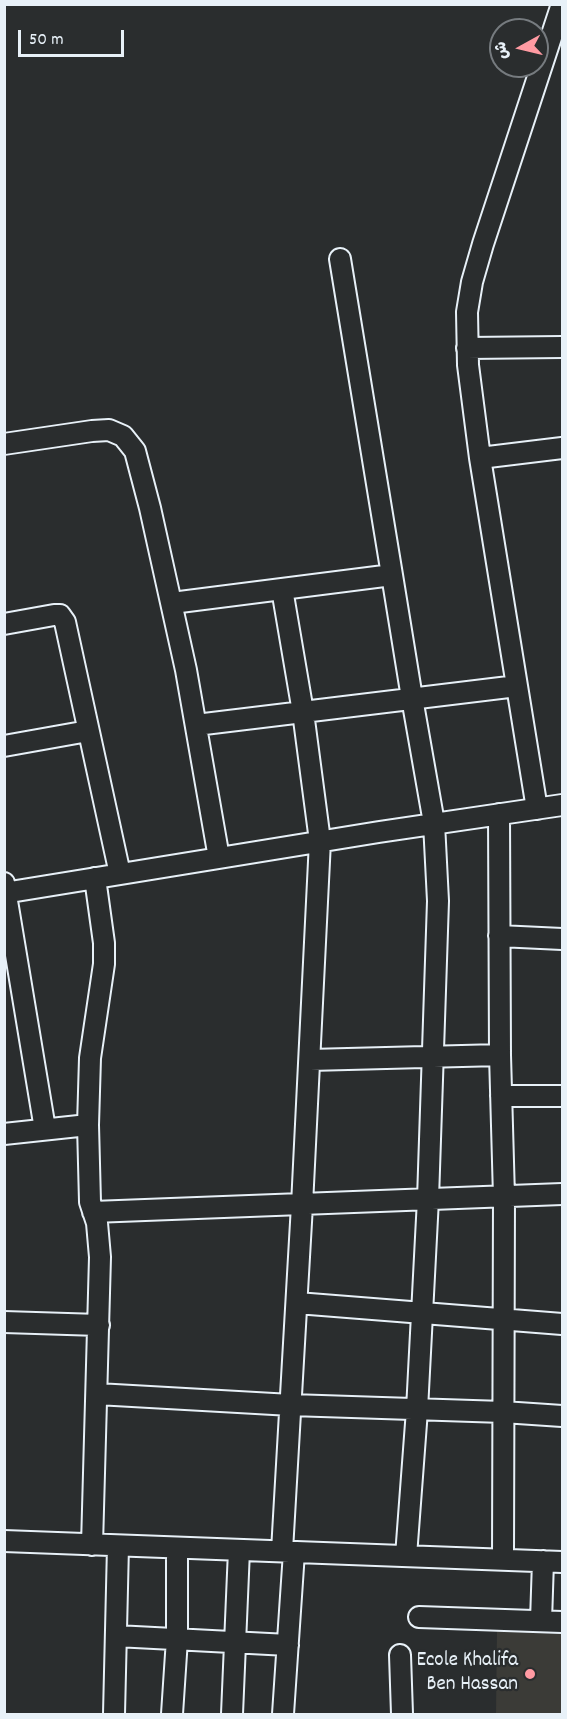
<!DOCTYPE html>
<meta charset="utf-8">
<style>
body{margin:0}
#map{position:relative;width:567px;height:1719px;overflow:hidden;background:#2a2d2e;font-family:Dekko,"Playpen Sans Arabic",sans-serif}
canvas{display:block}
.frame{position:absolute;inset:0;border:6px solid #e8f1f8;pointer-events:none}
.north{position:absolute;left:489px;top:18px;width:60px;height:60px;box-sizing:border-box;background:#2a2d2e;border:2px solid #767b7f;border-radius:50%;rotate:262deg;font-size:16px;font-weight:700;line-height:24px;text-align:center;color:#e8f1f8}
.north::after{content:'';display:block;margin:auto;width:21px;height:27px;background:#ff9aa2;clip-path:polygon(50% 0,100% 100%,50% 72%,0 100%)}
.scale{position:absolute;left:18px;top:30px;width:106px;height:27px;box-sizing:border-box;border:3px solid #e8f1f8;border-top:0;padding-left:8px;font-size:18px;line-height:21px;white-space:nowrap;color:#e8f1f8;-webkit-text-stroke:4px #2a2d2e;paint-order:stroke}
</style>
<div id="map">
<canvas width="567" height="1719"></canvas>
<div class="frame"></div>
<div class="north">ش</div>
<div class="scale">50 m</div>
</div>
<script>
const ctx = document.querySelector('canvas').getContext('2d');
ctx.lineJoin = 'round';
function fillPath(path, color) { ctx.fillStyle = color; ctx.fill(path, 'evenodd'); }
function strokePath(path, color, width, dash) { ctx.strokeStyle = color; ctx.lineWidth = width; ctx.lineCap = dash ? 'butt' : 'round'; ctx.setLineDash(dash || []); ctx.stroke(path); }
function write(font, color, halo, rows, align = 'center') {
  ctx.font = font + ' Dekko,sans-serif'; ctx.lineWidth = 4.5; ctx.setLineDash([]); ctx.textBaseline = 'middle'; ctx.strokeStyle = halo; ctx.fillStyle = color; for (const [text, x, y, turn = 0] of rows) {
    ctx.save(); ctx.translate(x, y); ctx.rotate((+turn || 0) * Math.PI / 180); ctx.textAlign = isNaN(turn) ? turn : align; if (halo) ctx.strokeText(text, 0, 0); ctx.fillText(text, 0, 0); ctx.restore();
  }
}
fillPath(new Path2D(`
 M497 1630 562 1633V1714H496Z`), '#3b3b37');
const minor = new Path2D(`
 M340 259 392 575
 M467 348 562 347
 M4 444 92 431 109 430 123 436 135 451 150 508 186 670 219 858
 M480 458 562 448
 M282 589 303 712 320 841 302 1205 282 1551
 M172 603 392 575 412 698 434 823 438 901 428 1199 417 1410 406 1556
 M4 624 54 615H60L65 622 120 874
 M517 686 480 458 468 365 467 312 472 282 483 244 562 4
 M196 725 517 686 537 809
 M4 746 88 731
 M499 814 500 1055 504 1197 503 1559
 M4 883 45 1129
 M4 893 379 832 562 805
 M499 936 562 939
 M310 1060 500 1055
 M501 1096H562
 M4 1134 88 1125
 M93 1212 562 1194
 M297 1303 562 1324
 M4 1322 99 1325
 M97 1394 291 1405 503 1412 562 1416
 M4 1541 562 1562
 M92 1545 100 1257 97 1223 90 1202 88 1125 90 1058 104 964V943L95 878
 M419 1617 562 1622
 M541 1621 543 1561
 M116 1636 288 1645
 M400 1655 402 1714
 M114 1714 118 1546
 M172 1714 177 1639V1548
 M232 1714 239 1550
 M283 1714 294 1552`);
strokePath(minor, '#e8f1f8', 24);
strokePath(minor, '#2a2d2e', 20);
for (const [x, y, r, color] of [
 [530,1674,6,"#ff9aa2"]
]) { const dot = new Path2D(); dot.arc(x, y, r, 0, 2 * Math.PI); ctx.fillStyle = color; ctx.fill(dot); strokePath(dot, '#2a2d2e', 2); }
write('21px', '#e8f1f8', '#2a2d2e', [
 ["Ecole Khalifa",518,1662],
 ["Ben Hassan",518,1686]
], 'right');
</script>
